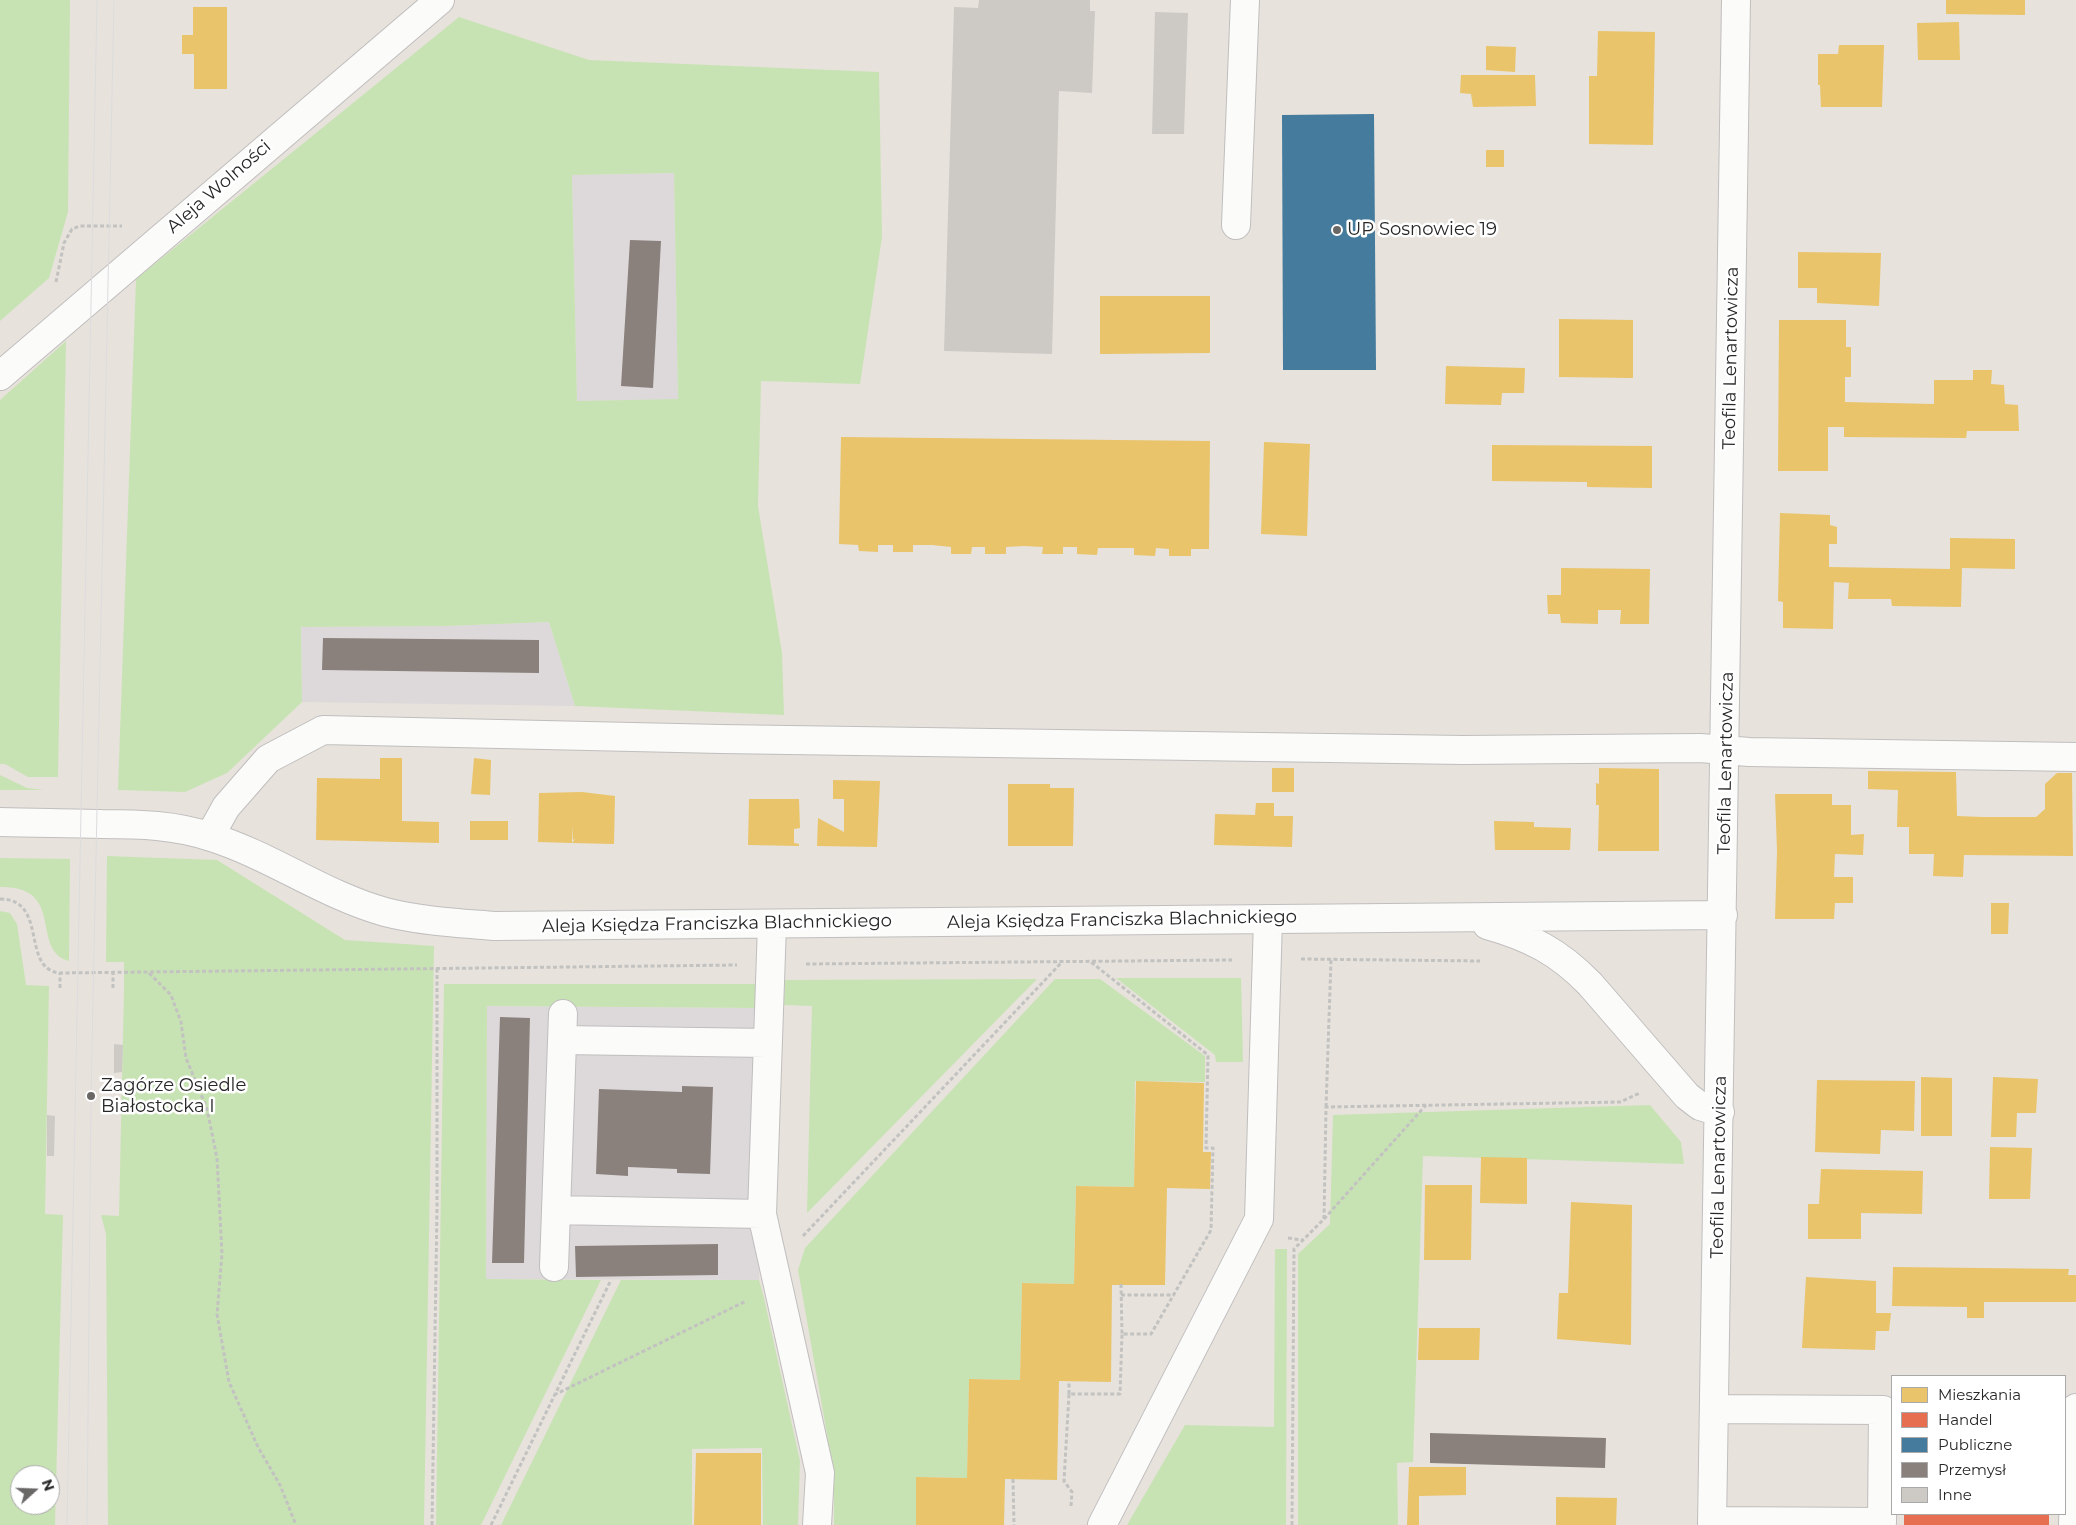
<!DOCTYPE html>
<meta charset="utf-8">
<style>
body{margin:0}
#map{position:relative;width:2076px;height:1525px;overflow:hidden;background:#e7e2dc;font-family:Montserrat,sans-serif}
canvas{display:block}
.legend{position:absolute;left:1891px;top:1375px;width:175px;height:140px;box-sizing:border-box;background:#fff;border:1px solid #a9a9a9;margin:0;padding:6px 9px;list-style:none;font-size:15px;color:#272727}
.legend li{display:flex;align-items:center;gap:10px;height:25px}
.legend b{width:25px;border:1px solid #a9a9a9}
.north{position:absolute;left:10px;top:1465px;width:50px;height:50px;box-sizing:border-box;background:#fff;border:1px solid #a9a9a9;border-radius:50%;rotate:70deg;font-size:14px;font-weight:700;line-height:20px;text-align:center;color:#272727}
.north::after{content:'';display:block;margin:auto;width:18px;height:22px;background:#6a6866;clip-path:polygon(50% 0,100% 100%,50% 72%,0 100%)}
</style>
<div id="map">
<canvas width="2076" height="1525"></canvas>
<ul class="legend">
<li><b style="height:14px;background:#e9c46a"></b>Mieszkania</li>
<li><b style="height:14px;background:#e76f51"></b>Handel</li>
<li><b style="height:14px;background:#457b9d"></b>Publiczne</li>
<li><b style="height:14px;background:#8a817c"></b>Przemysł</li>
<li><b style="height:14px;background:#cdcac6"></b>Inne</li>
</ul>
<div class="north">N</div>
</div>
<script>
const ctx = document.querySelector('canvas').getContext('2d');
ctx.lineJoin = 'round';
function fillPath(path, color) { ctx.fillStyle = color; ctx.fill(path, 'evenodd'); }
function strokePath(path, color, width, dash) { ctx.strokeStyle = color; ctx.lineWidth = width; ctx.lineCap = dash ? 'butt' : 'round'; ctx.setLineDash(dash || []); ctx.stroke(path); }
function write(font, color, halo, rows, align = 'center') {
  ctx.font = font + ' Montserrat,sans-serif'; ctx.lineWidth = 5; ctx.setLineDash([]); ctx.textBaseline = 'middle'; ctx.strokeStyle = halo; ctx.fillStyle = color; for (const [text, x, y, turn = 0] of rows) {
    ctx.save(); ctx.translate(x, y); ctx.rotate((+turn || 0) * Math.PI / 180); ctx.textAlign = isNaN(turn) ? turn : align; if (halo) ctx.strokeText(text, 0, 0); ctx.fillText(text, 0, 0); ctx.restore();
  }
}
fillPath(new Path2D(`
 M674 173 678 400 577 401 572 175Z
 M549 622 575 706 302 702 301 627 446 626Z
 M487 1006 759 1008V1280L486 1279Z`), '#ddd9db');
fillPath(new Path2D(`
 M0 0H70L68 212 49 278 0 321Z
 M459 17 589 60 879 72 882 237 860 384 761 381 758 506 782 653 784 715 575 706 549 622 446 626 301 627 302 702 227 773 185 792 118 790 136 279ZM674 173 678 399 577 401 572 175Z
 M66 341 58 777H28L5 764H0V400Z
 M0 775 27 788 44 790H0Z
 M107 856 217 860 345 940 434 946 424 1525H108L106 1234 101 1215 119 1216 124 989V962H106Z
 M0 858 70 859 69 961C29 950 67 886 0 887Z
 M0 911 10 913 17 924 26 985 49 986 45 1214 63 1215 55 1525H0ZM20 1475H50V1505H20Z
 M1116 978H1241L1243 1062H1216L1215 1055Z
 M1037 979 807 1213 812 1006 784 1005 785 980Z
 M1055 979H1100L1205 1056V1082L1135 1081 1134 1187 1076 1186 1074 1284 1022 1283 1020 1380 969 1379 967 1478 916 1477V1525H834V1474L798 1270 805 1248Z
 M444 984H760L759 1008 487 1006 486 1279 601 1280 481 1525H436Z
 M1650 1105 1681 1142 1684 1164 1423 1156 1413 1462 1397 1463 1398 1525H1298V1254L1330 1224 1333 1115Z
 M1275 1249H1287L1286 1525H1127L1185 1425 1274 1427Z
 M621 1280H759L764 1298 800 1461 798 1525H763L762 1448 692 1449V1525H501Z`), '#c8e3b3');
fillPath(new Path2D(`
 M1946 0H2025V15L1946 14Z
 M193 7H227V89H194V54H182V35H193Z
 M1959 22 1960 60H1918L1917 23Z
 M1598 31 1655 32 1653 145 1589 144V76H1597Z
 M1839 45H1884L1882 107H1821L1820 85H1818V54H1838Z
 M1486 46 1516 47 1515 72 1486 70Z
 M1461 75H1535L1536 106 1473 107 1471 94 1460 93Z
 M1486 150H1504V167H1486Z
 M1798 252 1881 253 1879 306 1817 303V288H1798Z
 M1100 296H1210V353L1100 354Z
 M1559 319 1633 320V378L1559 377Z
 M1779 320H1846V347H1851V377H1845V402L1934 404V380H1973V370H1992L1991 384 2004 385 2005 404 2018 405 2019 431H1967L1966 438 1844 437V427H1828V471H1778Z
 M1446 366 1525 368 1524 393H1502L1501 405 1445 404Z
 M841 437 1210 441 1209 549H1191V556H1169V549L1156 548 1155 556 1134 555V548H1098L1097 555 1077 554V547H1063V554H1042L1043 547 1024 546 1006 547V554H985V547H972L971 554H951V547L932 545H913V552H893V545H878V552L859 551 858 545 839 544Z
 M1264 442 1310 444 1307 536 1261 534Z
 M1492 445 1652 446V488L1587 487V482L1492 481Z
 M1780 513 1830 515V525L1837 527V544H1829V567L1950 569V538L2015 539V569L1962 568 1961 607 1892 606 1891 599H1848L1849 583 1834 582 1833 629 1783 628V602L1778 601Z
 M1561 568 1650 569 1649 624H1620L1621 610H1598V624L1561 623 1560 614H1548L1547 595H1561Z
 M380 758H402V821L439 822V843L316 840 317 778 380 779Z
 M474 758 491 760 490 795 471 794Z
 M1272 768H1294V792H1272Z
 M1599 768 1659 769V851H1598L1599 805H1596V783L1599 784Z
 M1868 771 1956 772 1957 816 1983 817H2036L2045 809V784L2057 773H2072L2073 856 1964 855 1963 877 1933 876 1934 854H1909V827H1897L1898 790 1868 789Z
 M833 780 880 781 877 847 817 846 818 818 844 832V799H833Z
 M1008 784H1050V788H1074L1073 846H1008Z
 M582 792 615 796 614 844 572 843 575 839 573 840V825L572 843 538 842 539 793Z
 M1775 794H1832V805H1851V835L1864 834 1863 855 1835 854 1834 877H1853V903H1835L1834 919H1775L1777 851Z
 M749 799H799L800 828 794 829V843L799 844V846L748 845Z
 M1256 803H1274V816H1293L1292 847 1214 845 1215 814 1255 815Z
 M470 821H508V840H470Z
 M1494 821 1534 822V827L1571 828 1570 850H1495Z
 M1991 903H2009L2008 934H1991Z
 M1921 1077 1952 1078V1136H1921Z
 M1993 1077 2038 1079 2036 1113H2017L2016 1137H1991Z
 M1817 1080 1915 1081 1914 1131 1881 1130 1880 1154 1815 1152Z
 M1136 1081 1204 1083 1203 1152H1211L1210 1189 1167 1188 1165 1285H1112L1111 1382 1059 1381 1057 1480 1005 1479 1004 1525H916V1477L967 1478 969 1379 1020 1380 1022 1283 1074 1284 1076 1186 1134 1187Z
 M1990 1147 2032 1148 2030 1199H1989Z
 M1481 1157 1527 1158V1204L1480 1203Z
 M1821 1169 1923 1171 1922 1214 1861 1213V1239H1808V1204H1819Z
 M1425 1185H1472L1471 1260H1424Z
 M1571 1202 1632 1205 1631 1345 1557 1339 1559 1293H1568Z
 M1893 1267 2069 1269 2068 1275H2076V1302H1984V1318H1967V1307L1892 1306Z
 M1806 1277 1876 1281V1313H1891L1889 1331H1876L1875 1350 1802 1348Z
 M1419 1328H1480L1479 1360H1418Z
 M696 1453H761V1525H694Z
 M1409 1467H1466V1495L1419 1496V1525H1407Z
 M1556 1497 1617 1498 1616 1525H1556Z`), '#e9c46a');
fillPath(new Path2D(`
 M1904 1514H2049V1525H1904Z`), '#e76f51');
fillPath(new Path2D(`
 M1374 114 1376 370H1283L1282 115Z`), '#457b9d');
fillPath(new Path2D(`
 M630 240 661 241 653 388 621 386Z
 M323 638 539 640V673L322 670Z
 M500 1017 530 1018 524 1263H492Z
 M682 1086 713 1087 710 1174 677 1173V1169L628 1167V1176L596 1174 599 1089 682 1092Z
 M718 1244V1275L576 1277 575 1246Z
 M1430 1433 1606 1438 1605 1468 1430 1463Z`), '#8a817c');
fillPath(new Path2D(`
 M979 0H1090V11H1095L1092 93 1059 91 1052 354 944 351 954 7 978 8Z
 M1155 12 1188 13 1184 134H1152Z
 M114 1044 123 1045 122 1072 114 1073Z
 M47 1115 55 1116 54 1156H47Z`), '#cdcac6');
const minor = new Path2D(`
 M1236 225 1245 0
 M0 376 440 0
 M0 822C34 823 68 823 102 824 139 824 176 825 211 837 271 856 324 895 385 912 420 921 458 923 494 926L1723 915
 M210 836 226 807 268 759 323 730 721 739 1463 750 1700 748 1749 752 2076 757
 M772 924 762 1214 820 1473 817 1525
 M1487 925C1530 937 1559 952 1590 984L1687 1096 1700 1106 1720 1112
 M562 1040 767 1043
 M556 1210 762 1214
 M554 1267 563 1014
 M1712 1521 1882 1522 1883 1410 1714 1409
 M1102 1525 1259 1219 1268 919
 M1712 1525 1736 0
 M2073 1525 2076 1408`);
strokePath(minor, '#c0bebe', 30);
strokePath(new Path2D(`
 M56 282 64 243 72 229 80 226H122
 M0 899C49 899 20 969 60 973L737 965
 M1301 959 1480 961
 M806 964 1232 960
 M149 973 171 995 181 1022 186 1058 207 1109 217 1158 222 1254 217 1314 229 1382 258 1447 280 1485 296 1525
 M60 988V973
 M113 988V973
 M1326 1107 1331 960
 M1324 1219 1426 1105
 M803 1236 1062 962
 M1288 1238 1302 1240
 M1121 1284 1122 1334
 M1121 1295H1174
 M1069 1394V1381
 M554 1395 746 1301
 M1013 1479 1014 1525
 M1071 1506 1072 1492 1064 1481 1069 1394H1120L1122 1334H1151L1211 1230 1213 1148H1206L1208 1055 1091 962
 M432 1525 437 1208V968
 M491 1525 610 1282
 M1292 1525 1294 1249 1324 1219 1326 1107 1620 1102 1640 1093`), '#c2c2c1', 3, [4, 2.5]);
strokePath(minor, '#fbfbfa', 28);
strokePath(new Path2D(`
 M67 1525 97 0
 M87 1525 91 1096 114 0`), '#dcdcde', 1);
for (const [x, y, r, color] of [
 [1337,230,5,"#6a6866"],
 [91,1096,5,"#6a6866"]
]) { const dot = new Path2D(); dot.arc(x, y, r, 0, 2 * Math.PI); ctx.fillStyle = color; ctx.fill(dot); strokePath(dot, '#fff', 2); }
write('18px', '#272727', '#fff', [
 ["Aleja Wolności",219,187,-41],
 ["Teofila Lenartowicza",1731,358,-89],
 ["Teofila Lenartowicza",1726,763,-89],
 ["Aleja Księdza Franciszka Blachnickiego",1122,920,-1],
 ["Aleja Księdza Franciszka Blachnickiego",717,924,-1],
 ["Teofila Lenartowicza",1719,1167,-89]
]);
write('18px', '#272727', '#fff', [
 ["UP Sosnowiec 19",1347,230],
 ["Zagórze Osiedle",101,1086],
 ["Białostocka I",101,1107]
], 'left');
</script>
